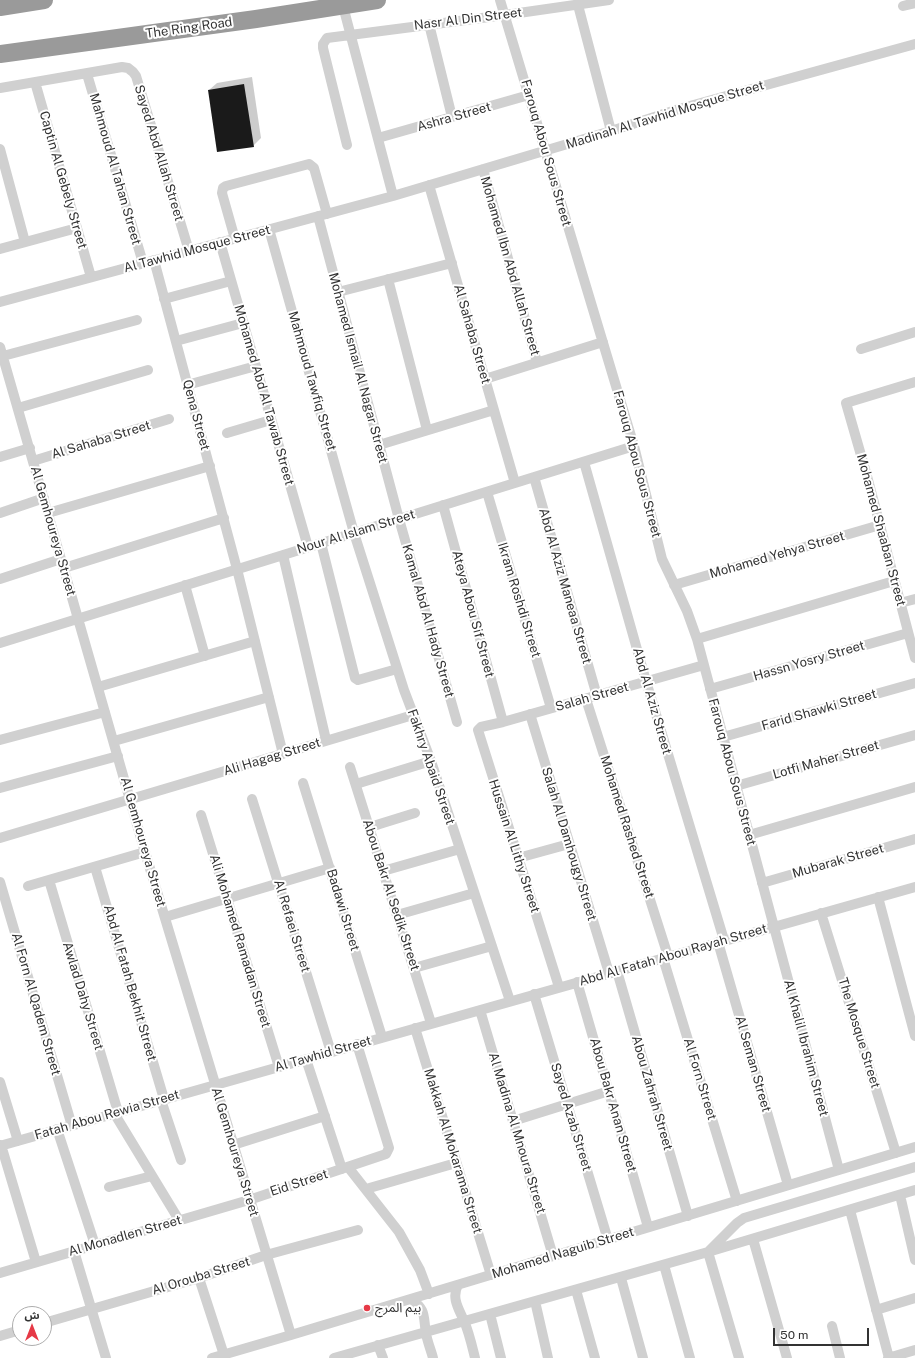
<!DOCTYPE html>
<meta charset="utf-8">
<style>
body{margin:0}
#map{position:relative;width:915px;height:1358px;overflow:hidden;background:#fff;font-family:"Public Sans","Noto Sans Arabic",sans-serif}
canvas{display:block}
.north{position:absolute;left:12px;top:1306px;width:40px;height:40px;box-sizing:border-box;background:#fff;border:1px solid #adadad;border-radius:50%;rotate:0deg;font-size:11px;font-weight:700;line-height:16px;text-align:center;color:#333}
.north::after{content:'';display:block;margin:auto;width:14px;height:18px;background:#e63946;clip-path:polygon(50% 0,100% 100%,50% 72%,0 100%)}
.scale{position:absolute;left:773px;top:1328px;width:96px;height:18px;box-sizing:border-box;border:2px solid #333;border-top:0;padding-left:5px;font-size:12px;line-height:14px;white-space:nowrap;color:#333;-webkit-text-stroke:3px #fff;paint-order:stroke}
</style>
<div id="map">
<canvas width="915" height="1358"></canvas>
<div class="north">ش</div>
<div class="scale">50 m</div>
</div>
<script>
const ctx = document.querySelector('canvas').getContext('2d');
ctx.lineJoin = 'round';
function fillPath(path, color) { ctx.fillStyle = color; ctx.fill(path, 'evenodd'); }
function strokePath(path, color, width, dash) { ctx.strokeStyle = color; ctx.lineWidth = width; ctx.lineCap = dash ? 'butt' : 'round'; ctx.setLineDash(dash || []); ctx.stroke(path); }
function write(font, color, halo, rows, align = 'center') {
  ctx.font = font + ' "Public Sans","Noto Sans Arabic",sans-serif'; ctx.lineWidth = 4; ctx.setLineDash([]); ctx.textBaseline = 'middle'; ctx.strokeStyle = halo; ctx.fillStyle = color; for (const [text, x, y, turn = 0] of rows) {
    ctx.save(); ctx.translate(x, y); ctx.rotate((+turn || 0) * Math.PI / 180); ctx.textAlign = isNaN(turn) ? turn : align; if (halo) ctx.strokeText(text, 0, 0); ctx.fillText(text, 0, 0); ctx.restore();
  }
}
fillPath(new Path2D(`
 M252 77 261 138 253 146 209 90 217 83Z`), '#0003');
fillPath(new Path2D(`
 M244 84 254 147 217 152 208 90Z`), '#1a1a1a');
strokePath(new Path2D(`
 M500 0 634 446 662 559 687 611 697 639 839 1170
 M578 5 611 131
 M343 6 393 196
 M903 6 915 3
 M429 24 452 117
 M87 74 143 263
 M35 82 91 277
 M0 88 122 67 128 68 133 72 136 76 189 251
 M378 138 529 95
 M347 145 323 48V44L327 38 505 15 609 0
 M0 149 25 242
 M483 169 537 362
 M429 185 515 483
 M318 216 399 519 457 722
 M269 229 354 533 404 690 431 761 510 1001
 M235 239 222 193 223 188 226 186 309 164 314 168 327 214
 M220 242 308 547
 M0 249 77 228
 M154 260 237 569 283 754
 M388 279 427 430
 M338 292 452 263
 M164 299 231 281
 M0 302 393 196 611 131 679 109 915 44
 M176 341 243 323
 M0 347 145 852 291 1335
 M861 349 915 332
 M3 356 137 320
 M485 379 603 342
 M915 382 846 403 867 476 915 658
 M187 385 256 366
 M18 408 148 370
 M227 433 271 420
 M379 445 494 410
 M0 457 30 448
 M33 461 169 419
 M584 462 646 681 724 940
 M534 477 597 696
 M487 492 551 708
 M443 505 503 722
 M0 513 44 498
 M48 513 210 466
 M321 543 355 678 358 680 397 669
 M283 555 326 740
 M64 568 224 518
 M0 579 61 559
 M185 585 205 656
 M674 585 880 525
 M900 603 915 599
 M697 639 894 581
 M0 643 634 446
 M98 687 255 641
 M710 689 908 633
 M586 699 668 956
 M530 714 609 973
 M723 737 915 683
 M0 740 105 712
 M114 741 269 697
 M350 767 431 1023
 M303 783 382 1037
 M356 784 431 761
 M736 786 915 735
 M0 788 118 756
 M252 799 331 1052
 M201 815 279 1067
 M370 827 415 813
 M749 835 915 787
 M0 838 413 715
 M518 858 569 844
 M95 867 164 1099
 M383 871 460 849
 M49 880 118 1112
 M0 882 72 1126
 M762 883 915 839
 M28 886 145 852
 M878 897 915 1036
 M821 913 896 1153
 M397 915 474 893
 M165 917 330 868
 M718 942 788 1185
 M663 958 737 1201
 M414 968 492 946
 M617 971 688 1216
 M577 982 648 1227
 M559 987 478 730 481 727 503 722 704 665
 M534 994 608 1240
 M480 1010 553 1256
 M415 1028 491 1275
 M306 1059 342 1169
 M0 1082 18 1141
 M161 1100 181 1160
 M114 1113 179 1220
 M513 1121 609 1091
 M57 1129 95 1245
 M1 1145 36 1262
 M233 1145 325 1116
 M0 1146 915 887
 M348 1167 399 1232 420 1270 429 1294
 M109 1187 152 1176
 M366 1189 456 1163
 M900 1195 915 1260
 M850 1210 889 1358
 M753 1239 787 1358
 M74 1251 106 1358
 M664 1265 690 1358
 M0 1273 249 1200 386 1154 389 1148 357 1044
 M199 1278 224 1355
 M621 1278 643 1358
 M458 1285C451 1298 459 1309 464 1321 469 1332 472 1346 475 1358
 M576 1290 595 1358
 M411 1299C427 1310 423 1317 426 1333 427 1341 431 1350 433 1358
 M535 1301 548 1358
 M876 1310 915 1298
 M490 1314 501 1358
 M44 1323 199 1278 266 1255 358 1230
 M832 1326 840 1358
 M0 1336 20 1330
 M378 1345 383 1358
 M212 1358 291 1335 915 1147
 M334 1358 708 1252 915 1190
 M739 1358 708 1252 737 1223 744 1218 915 1167
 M888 1358 915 1350`), '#d0d0d0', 10);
strokePath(new Path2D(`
 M0 7 44 0
 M0 54 256 19 377 0`), '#9a9a9a', 18);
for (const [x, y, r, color] of [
 [367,1308,4,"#e63946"]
]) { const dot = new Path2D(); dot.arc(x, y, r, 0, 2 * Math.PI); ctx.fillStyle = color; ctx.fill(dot); strokePath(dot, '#fff', 1.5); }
write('13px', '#333', '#fff', [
 ["Nasr Al Din Street",468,19,-7],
 ["The Ring Road",189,28,-8],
 ["Madinah Al Tawhid Mosque Street",665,115,-17],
 ["Ashra Street",454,117,-16],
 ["Sayed Abd Allah Street",159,153,73],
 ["Farouq Abou Sous Street",546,153,74],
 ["Mahmoud Al Tahan Street",115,169,74],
 ["Captin Al Gebely Street",63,180,74],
 ["Al Tawhid Mosque Street",197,249,-15],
 ["Mohamed Ibn Abd Allah Street",510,266,74],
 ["Al Sahaba Street",472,334,74],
 ["Mohamed Ismail Al Nagar Street",358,368,75],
 ["Mahmoud Tawfiq Street",312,381,74],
 ["Mohamed Abd Al Tawab Street",264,395,74],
 ["Qena Street",196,415,75],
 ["Al Sahaba Street",101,440,-17],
 ["Farouq Abou Sous Street",637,464,75],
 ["Mohamed Shaaban Street",881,530,75],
 ["Al Gemhoureya Street",53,531,74],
 ["Nour Al Islam Street",356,532,-17],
 ["Mohamed Yehya Street",777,555,-16],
 ["Abd Al Aziz Maneaa Street",565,586,74],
 ["Ikram Roshdi Street",519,600,73],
 ["Ateya Abou Sif Street",473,614,75],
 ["Kamal Abd Al Hady Street",428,621,74],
 ["Hassn Yosry Street",809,661,-16],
 ["Salah Street",592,697,-16],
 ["Abd Al Aziz Street",652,701,74],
 ["Farid Shawki Street",819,710,-16],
 ["Ali Hagag Street",272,757,-17],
 ["Lotfi Maher Street",826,760,-16],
 ["Fakhry Abaid Street",431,767,71],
 ["Farouq Abou Sous Street",732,772,75],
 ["Mohamed Rashed Street",627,827,72],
 ["Al Gemhoureya Street",143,842,74],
 ["Salah Al Damhougy Street",569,844,73],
 ["Hussain Al Lithy Street",514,846,72],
 ["Mubarak Street",838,861,-16],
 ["Abou Bakr Al Sedik Street",391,895,72],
 ["Badawi Street",343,910,73],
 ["Al Refaei Street",292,926,73],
 ["Ali Mohamed Ramadan Street",240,941,73],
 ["Abd Al Fatah Abou Rayah Street",673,955,-16],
 ["Abd Al Fatah Bekhit Street",130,983,74],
 ["Awlad Dahy Street",83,996,73],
 ["Al Forn Al Qadem Street",36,1004,74],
 ["The Mosque Street",859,1033,73],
 ["Al Khalil Ibrahim Street",806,1048,75],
 ["Al Tawhid Street",323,1054,-16],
 ["Al Seman Street",753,1064,74],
 ["Al Forn Street",700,1079,73],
 ["Abou Zahrah Street",652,1093,74],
 ["Abou Bakr Anan Street",613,1105,74],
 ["Fatah Abou Rewia Street",107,1115,-16],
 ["Sayed Azab Street",571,1117,73],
 ["Al Madina Al Mnoura Street",517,1133,73],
 ["Makkah Al Mokarama Street",453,1151,73],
 ["Al Gemhoureya Street",235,1152,73],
 ["Eid Street",299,1183,-18],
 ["Al Monadlen Street",125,1236,-16],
 ["Mohamed Naguib Street",563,1253,-17],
 ["Al Orouba Street",201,1276,-17]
]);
write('13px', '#333', '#fff', [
 ["بيم المرج",375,1308]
], 'left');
</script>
